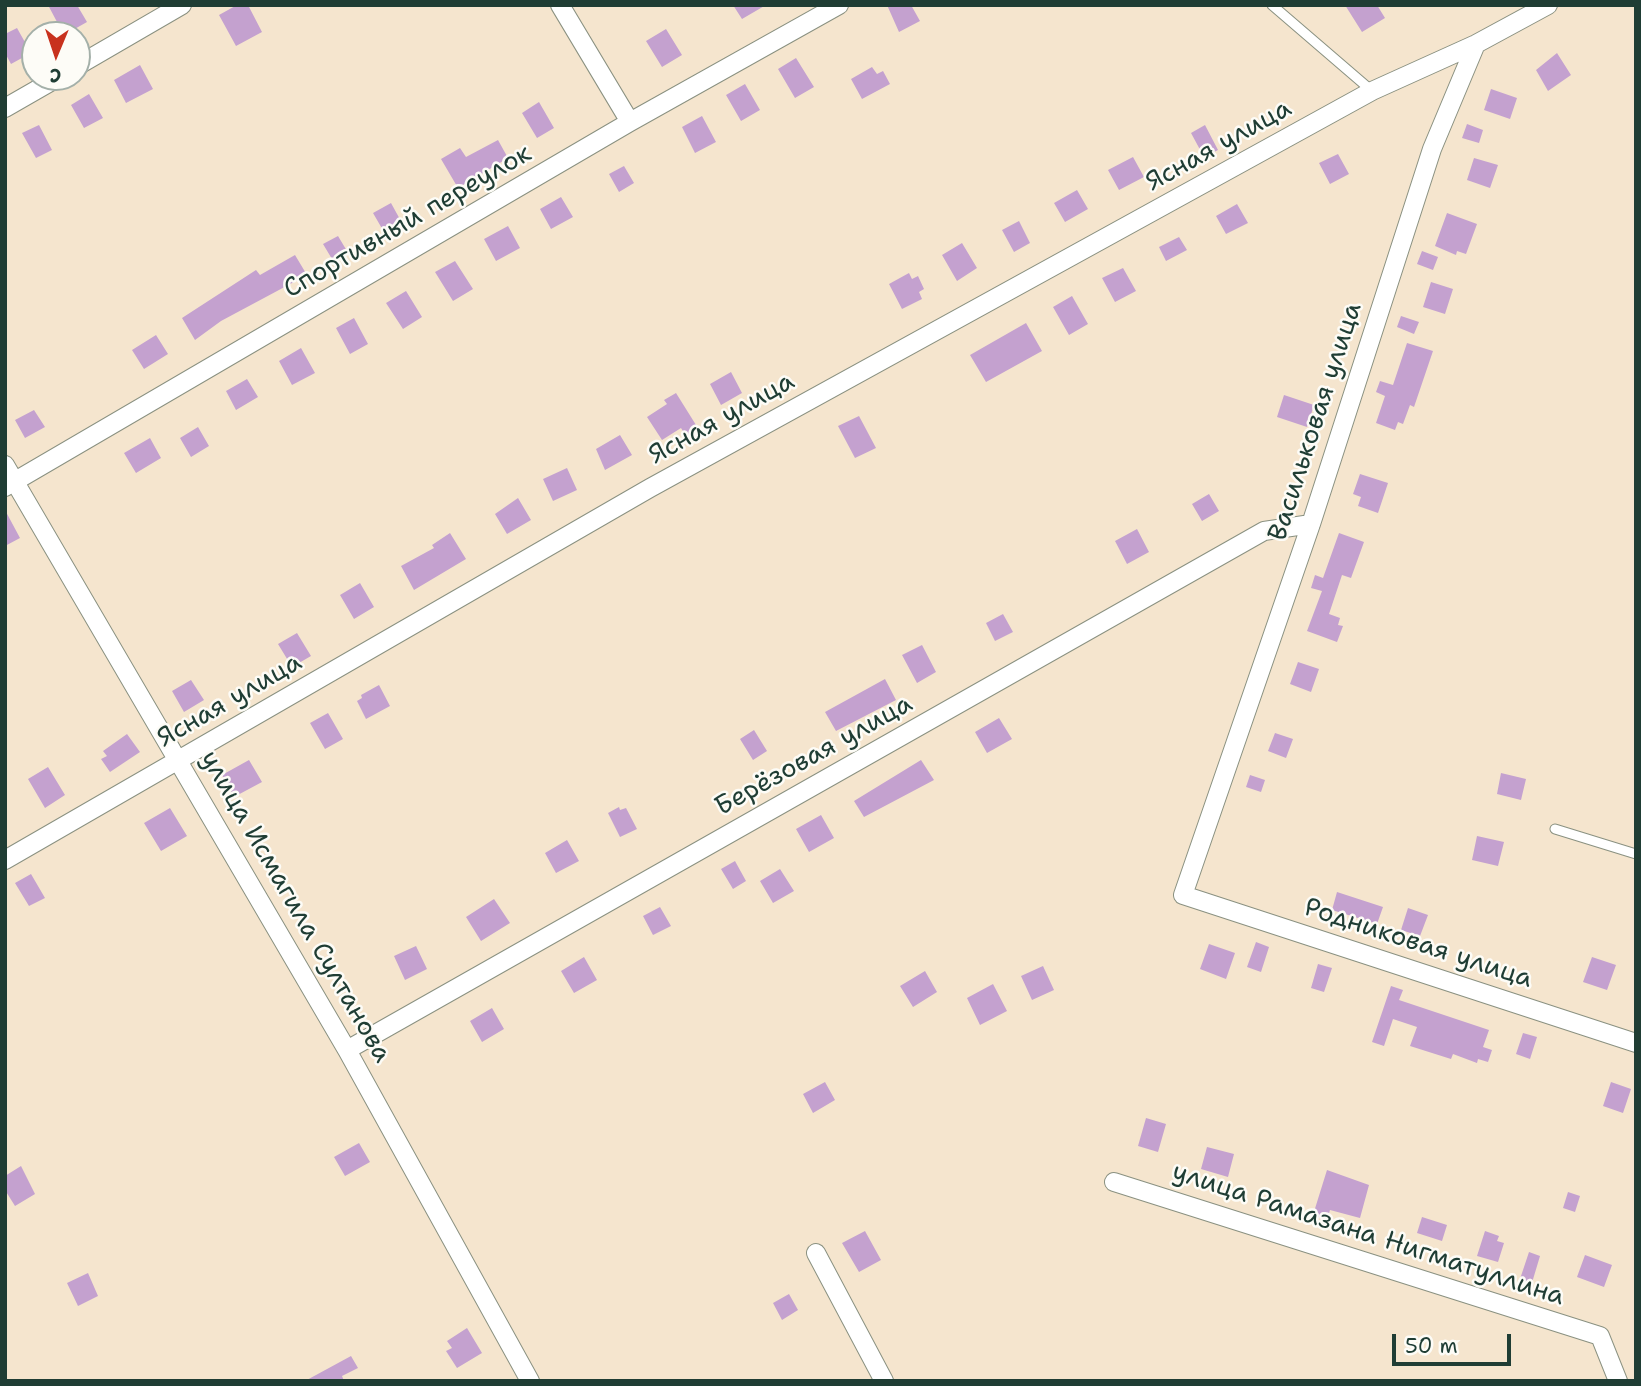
<!DOCTYPE html>
<meta charset="utf-8">
<style>
body{margin:0}
#map{position:relative;width:1641px;height:1386px;overflow:hidden;background:#f5e5ce;font-family:"Shantell Sans",sans-serif}
canvas{display:block}
.frame{position:absolute;inset:0;border:7px solid #1f3d34;pointer-events:none}
.north{position:absolute;left:21px;top:21px;width:70px;height:70px;box-sizing:border-box;background:#fdfcf7;border:2px solid #a4b0a9;border-radius:50%;rotate:182deg;font-size:19px;font-weight:700;line-height:28px;text-align:center;color:#1f3d34}
.north::after{content:'';display:block;margin:auto;width:24px;height:32px;background:#c8321e;clip-path:polygon(50% 0,100% 100%,50% 72%,0 100%)}
.scale{position:absolute;left:1392px;top:1334px;width:119px;height:32px;box-sizing:border-box;border:4px solid #1f3d34;border-top:0;padding-left:9px;font-size:21px;line-height:24px;white-space:nowrap;color:#1f3d34;-webkit-text-stroke:5px #fdfcf7;paint-order:stroke}
</style>
<div id="map">
<canvas width="1641" height="1386"></canvas>
<div class="frame"></div>
<div class="north">С</div>
<div class="scale">50 m</div>
</div>
<script>
const ctx = document.querySelector('canvas').getContext('2d');
ctx.lineJoin = 'round';
function fillPath(path, color) { ctx.fillStyle = color; ctx.fill(path, 'evenodd'); }
function strokePath(path, color, width, dash) { ctx.strokeStyle = color; ctx.lineWidth = width; ctx.lineCap = dash ? 'butt' : 'round'; ctx.setLineDash(dash || []); ctx.stroke(path); }
function write(font, color, halo, rows, align = 'center') {
  ctx.font = font + ' "Shantell Sans",sans-serif'; ctx.lineWidth = 5; ctx.setLineDash([]); ctx.textBaseline = 'middle'; ctx.strokeStyle = halo; ctx.fillStyle = color; for (const [text, x, y, turn = 0] of rows) {
    ctx.save(); ctx.translate(x, y); ctx.rotate((+turn || 0) * Math.PI / 180); ctx.textAlign = isNaN(turn) ? turn : align; if (halo) ctx.strokeText(text, 0, 0); ctx.fillText(text, 0, 0); ctx.restore();
  }
}
fillPath(new Path2D(`
 M48 5H77L87 22 64 35Z
 M237 5H248L262 32 236 46 219 15Z
 M733 5H766L742 19Z
 M887 5H911L920 21 899 32Z
 M1345 5H1377L1385 18 1362 32Z
 M17 28 31 53 11 64 5 53V34Z
 M666 29 682 55 662 67 646 41Z
 M1557 53 1571 75 1548 91 1536 70Z
 M796 58 814 87 795 98 778 69Z
 M140 65 153 89 126 103 114 80Z
 M872 67 877 74 883 71 890 84 862 99 851 79Z
 M745 84 760 110 741 121 726 95Z
 M1491 89 1517 98 1510 119 1484 110Z
 M89 94 103 118 84 128 71 105Z
 M539 102 554 128 537 138 522 113Z
 M702 116 716 142 695 153 682 127Z
 M1467 124 1483 130 1479 143 1462 138Z
 M39 125 52 150 36 158 22 133Z
 M1205 125 1218 150 1204 157 1191 133Z
 M498 140 508 158 458 188 441 159 460 148 466 157Z
 M1338 154 1349 174 1330 184 1319 163Z
 M1133 157 1144 177 1119 190 1108 170Z
 M1474 158 1498 165 1490 188 1467 180Z
 M624 166 634 183 619 192 609 174Z
 M1077 190 1088 209 1065 222 1054 203Z
 M561 197 573 217 551 229 540 209Z
 M391 203 402 223 384 232 373 213Z
 M1237 204 1248 223 1226 234 1216 216Z
 M1447 213 1477 224 1466 254 1457 251 1456 255 1435 246Z
 M1019 221 1030 243 1014 252 1002 230Z
 M508 226 520 248 496 261 484 239Z
 M338 236 347 251 332 259 323 244Z
 M1179 237 1187 250 1166 261 1159 247Z
 M962 243 977 268 957 281 942 255Z
 M1422 251 1438 257 1433 270 1417 264Z
 M295 255 307 275 221 321 195 340 182 318 256 270 260 275Z
 M455 261 473 289 453 301 435 272Z
 M1123 268 1136 291 1115 302 1102 278Z
 M909 273 912 279 918 276 924 289 919 292 922 299 902 309 889 284Z
 M1431 282 1453 289 1445 314 1423 307Z
 M406 291 422 317 403 329 386 303Z
 M1072 296 1088 324 1069 335 1053 307Z
 M1401 316 1419 322 1414 334 1397 327Z
 M354 318 368 344 350 354 336 328Z
 M1026 323 1042 351 986 382 970 355Z
 M156 335 168 354 144 369 132 350Z
 M1407 343 1433 351 1414 407 1410 405 1403 424 1398 422 1395 430 1376 423 1385 396 1376 392 1380 381 1393 385Z
 M301 348 315 373 292 385 279 361Z
 M731 372 742 393 721 405 710 384Z
 M247 379 258 397 236 410 226 391Z
 M676 393 701 433 689 441 681 428 662 440 647 417 667 404 664 400Z
 M1284 395 1314 405 1307 427 1277 417Z
 M34 410 45 427 25 438 15 420Z
 M859 416 876 448 855 458 838 426Z
 M198 427 209 446 191 457 180 438Z
 M620 435 632 455 605 470 596 449Z
 M150 438 161 458 136 473 124 453Z
 M567 468 577 490 553 501 543 479Z
 M1360 474 1388 483 1378 513 1358 506 1361 497 1353 494Z
 M1209 494 1219 511 1202 521 1192 504Z
 M518 498 531 520 507 534 495 514Z
 M5 510 20 538 5 546Z
 M1137 529 1149 552 1127 564 1115 541Z
 M450 533 466 559 414 590 401 566 434 548 432 545Z
 M1339 533 1364 542 1351 578 1342 575 1329 614 1340 618 1338 625 1343 626 1337 642 1307 631 1322 591 1311 588 1315 575 1323 578Z
 M360 583 374 607 354 619 340 595Z
 M1003 614 1013 632 995 641 986 623Z
 M297 633 311 656 292 667 278 644Z
 M922 645 936 672 917 683 902 655Z
 M1298 662 1319 669 1311 692 1290 684Z
 M885 679 896 700 836 731 825 712Z
 M191 680 204 700 184 712 172 691Z
 M379 685 390 706 366 719 357 701 362 698 361 695Z
 M328 713 343 739 325 749 310 723Z
 M999 718 1012 739 987 753 975 732Z
 M754 730 767 751 753 760 740 739Z
 M1275 733 1293 739 1286 758 1268 751Z
 M127 734 140 752 110 772 101 759 107 756 103 751Z
 M249 760 262 782 234 797 222 775Z
 M921 760 934 780 864 817 854 801Z
 M48 767 65 795 45 808 28 779Z
 M1501 773 1526 779 1521 800 1497 794Z
 M1250 775 1265 780 1261 792 1246 787Z
 M619 807 620 810 626 808 637 829 620 837 608 813Z
 M170 808 187 836 161 851 144 823Z
 M821 815 834 838 809 852 796 829Z
 M1477 836 1504 842 1498 866 1472 860Z
 M567 840 579 861 556 873 545 853Z
 M735 861 746 881 733 889 721 869Z
 M780 869 794 891 773 903 760 881Z
 M31 874 45 898 29 906 15 883Z
 M1337 892 1383 907 1377 924 1332 910Z
 M494 899 510 923 481 941 466 917Z
 M660 907 671 926 653 935 643 916Z
 M1408 908 1428 915 1420 936 1401 930Z
 M1256 942 1269 947 1261 972 1247 967Z
 M1209 944 1235 953 1226 979 1200 969Z
 M416 946 427 969 405 980 394 956Z
 M584 957 597 980 574 993 561 971Z
 M1592 957 1616 965 1607 990 1583 982Z
 M1318 964 1332 968 1324 992 1311 988Z
 M1043 966 1054 990 1032 1000 1021 976Z
 M925 971 937 992 913 1007 900 986Z
 M993 984 1007 1011 980 1025 967 998Z
 M1391 986 1403 990 1399 1000 1489 1030 1483 1047 1492 1050 1488 1062 1478 1059 1477 1063 1453 1054 1451 1059 1410 1046 1417 1027 1393 1019 1384 1046 1372 1042Z
 M492 1008 504 1029 482 1042 470 1021Z
 M1523 1033 1537 1037 1530 1059 1516 1054Z
 M825 1082 835 1100 813 1113 803 1094Z
 M1611 1082 1631 1089 1623 1113 1603 1106Z
 M1146 1118 1166 1124 1158 1152 1138 1146Z
 M359 1143 370 1162 345 1176 334 1157Z
 M1207 1147 1234 1154 1228 1177 1201 1169Z
 M21 1166 35 1194 15 1206 5 1190V1176Z
 M1327 1170 1369 1185 1360 1218 1330 1210 1327 1220 1313 1215Z
 M1568 1192 1580 1196 1575 1212 1563 1208Z
 M1422 1217 1447 1225 1442 1241 1417 1233Z
 M865 1231 881 1260 859 1272 842 1243Z
 M1485 1231 1499 1236 1497 1241 1504 1243 1498 1262 1477 1256Z
 M1529 1252 1540 1256 1531 1286 1519 1282Z
 M1585 1255 1612 1265 1604 1287 1577 1277Z
 M88 1273 98 1296 78 1306 67 1283Z
 M789 1294 798 1310 782 1320 773 1303Z
 M467 1328 482 1353 457 1368 446 1351 452 1348 447 1341Z
 M351 1356 358 1368 342 1376 344 1381H305Z`), '#c4a1cf');
const lane = new Path2D(`
 M1272 5 1372 91
 M1555 829 1636 854`);
const street = new Path2D(`
 M560 5 630 122
 M1476 44 1432 149 1311 524 1183 895 1636 1043
 M77 66 182 5
 M5 108 59 77
 M5 465 347 1050 530 1381
 M5 487 630 122 839 5
 M5 860 650 488 1372 91 1476 44 1548 5
 M347 1050 1264 531 1311 524
 M1114 1182 1600 1336 1618 1381
 M816 1253 884 1381`);
strokePath(lane, '#8a9181', 11);
strokePath(street, '#8a9181', 20);
strokePath(lane, '#fff', 9);
strokePath(street, '#fff', 18);
write('26px', '#1f3d34', '#fdfcf7', [
 ["Ясная улица",1219,146,-29],
 ["Спортивный переулок",408,222,-30],
 ["Ясная улица",722,419,-29],
 ["Васильковая улица",1316,422,-72],
 ["Ясная улица",230,701,-30],
 ["Берёзовая улица",814,756,-29],
 ["улица Исмагила Султанова",295,907,60],
 ["Родниковая улица",1418,944,18],
 ["улица Рамазана Нигматуллина",1368,1235,18]
]);
</script>
